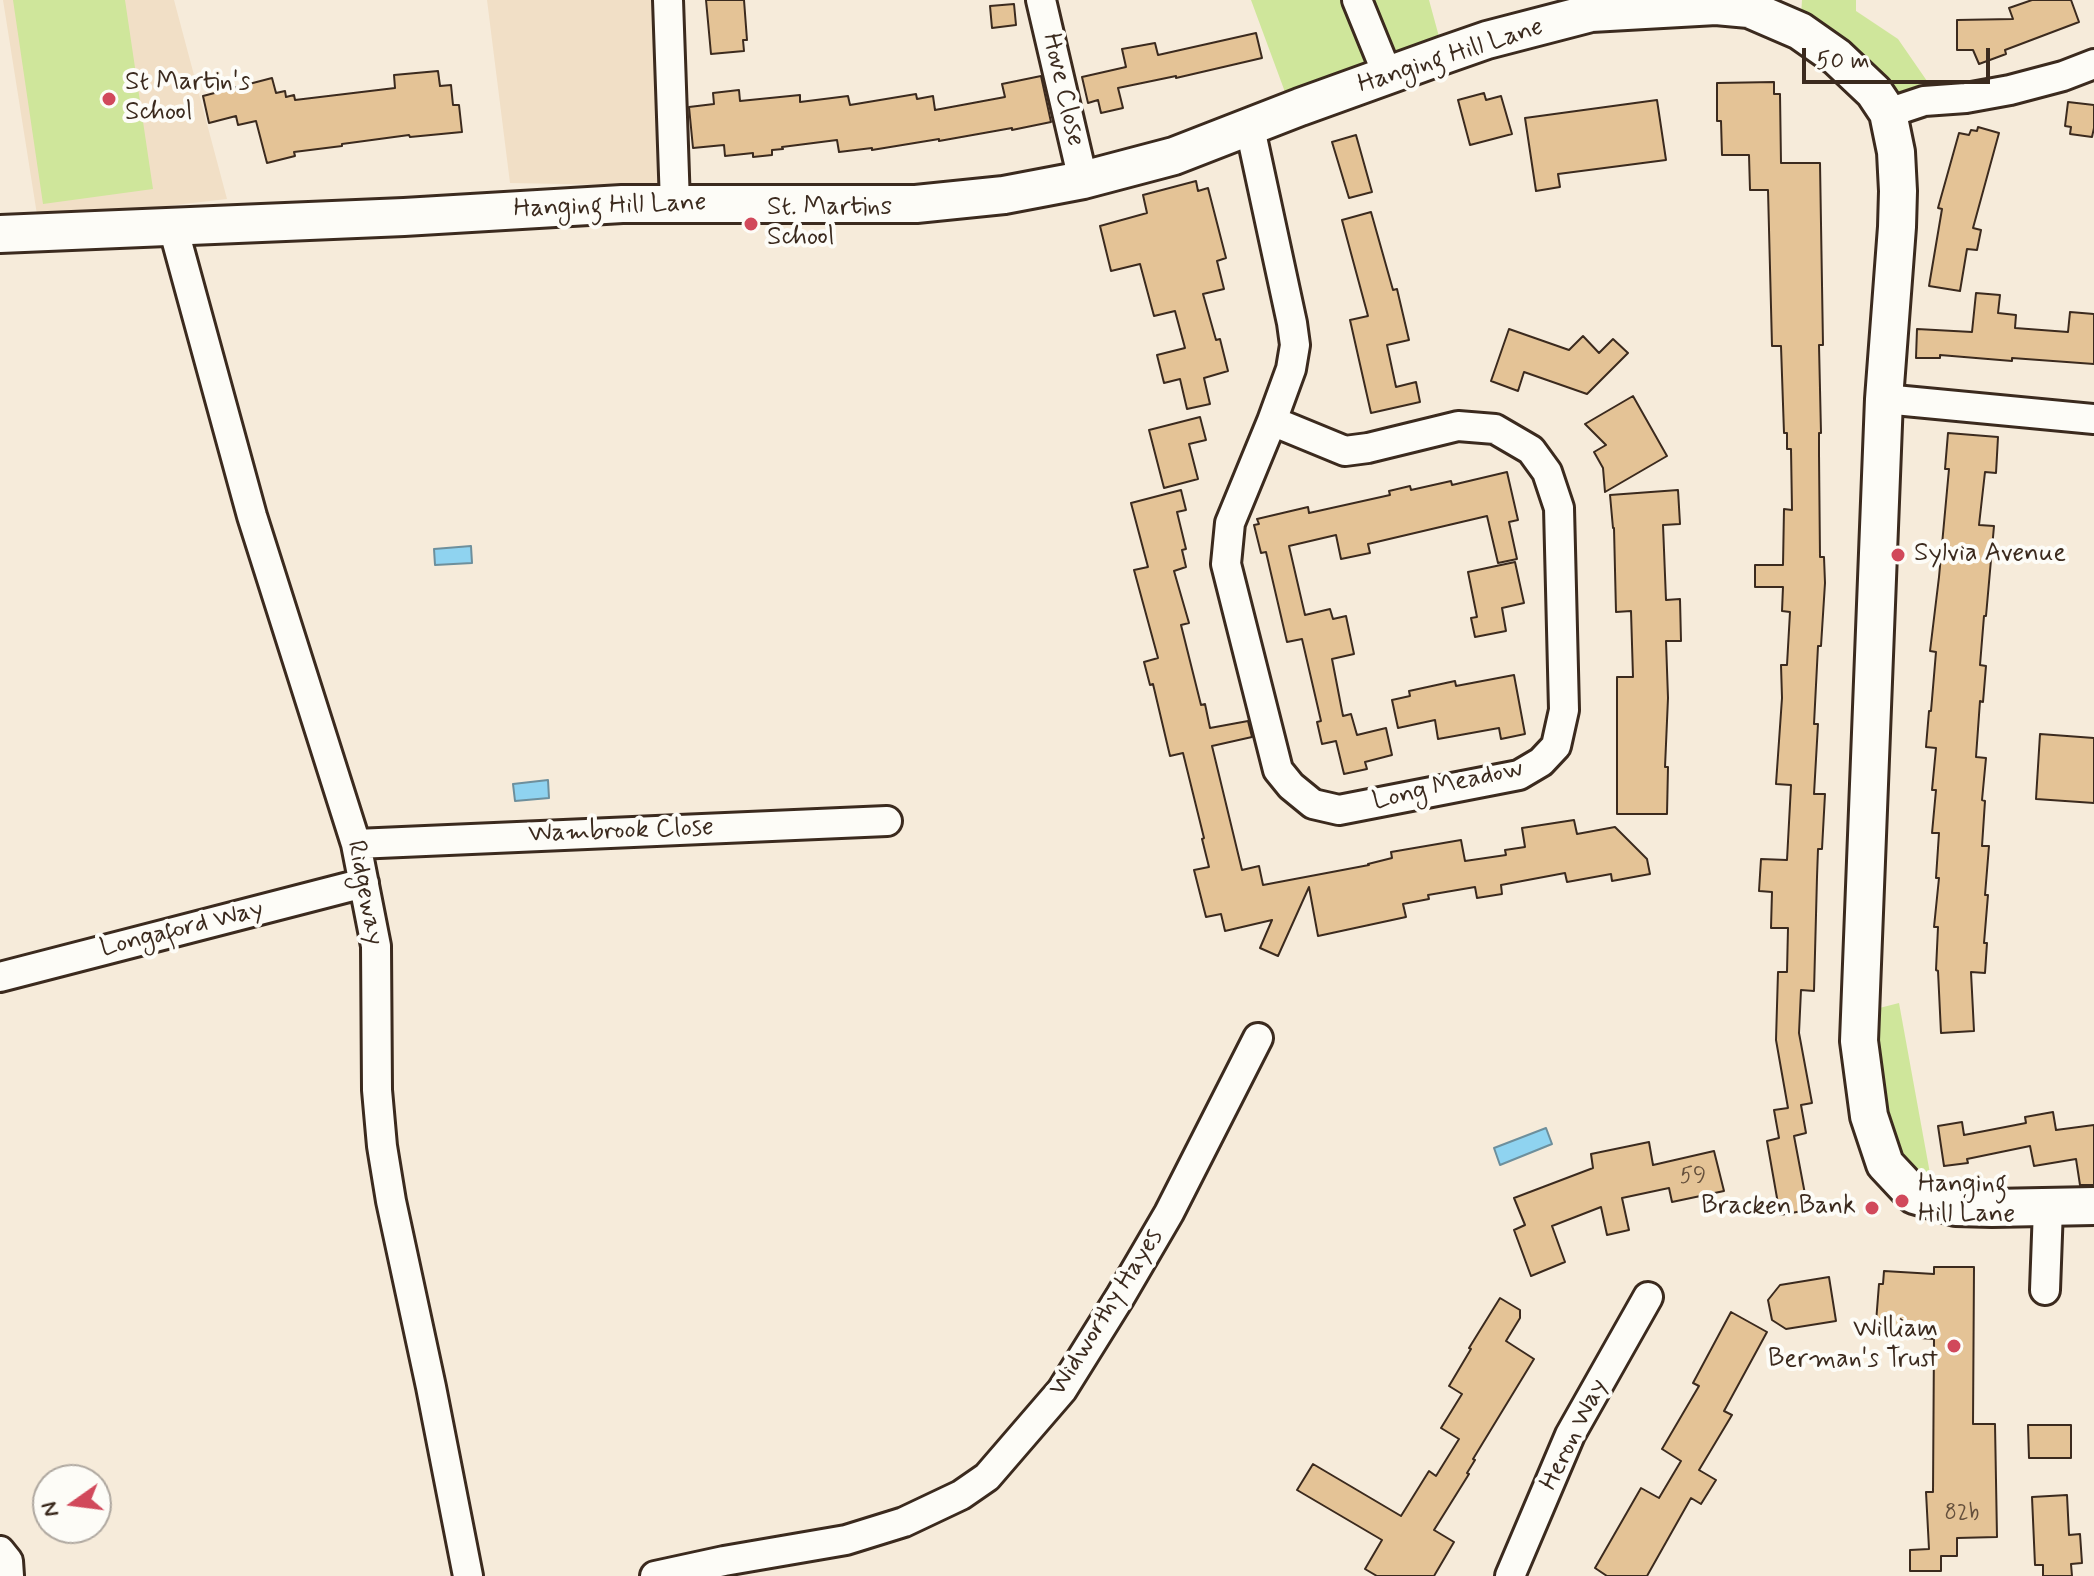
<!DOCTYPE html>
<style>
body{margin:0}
#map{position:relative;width:2094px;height:1576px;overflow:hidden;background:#f6ebda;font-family:Mynerve,sans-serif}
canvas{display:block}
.north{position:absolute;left:32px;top:1464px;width:80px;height:80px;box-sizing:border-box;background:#fdfcf7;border:2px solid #afa8a0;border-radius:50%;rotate:256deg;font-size:22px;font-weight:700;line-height:32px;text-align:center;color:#3b2a1e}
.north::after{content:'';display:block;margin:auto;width:28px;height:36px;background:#d1495b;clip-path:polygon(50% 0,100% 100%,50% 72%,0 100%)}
.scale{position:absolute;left:1802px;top:48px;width:188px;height:36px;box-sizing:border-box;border:4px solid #3b2a1e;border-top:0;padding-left:10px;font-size:24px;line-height:28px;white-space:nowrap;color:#3b2a1e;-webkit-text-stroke:6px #fdfcf7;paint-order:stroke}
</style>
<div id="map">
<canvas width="2094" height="1576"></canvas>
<div class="north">N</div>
<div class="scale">50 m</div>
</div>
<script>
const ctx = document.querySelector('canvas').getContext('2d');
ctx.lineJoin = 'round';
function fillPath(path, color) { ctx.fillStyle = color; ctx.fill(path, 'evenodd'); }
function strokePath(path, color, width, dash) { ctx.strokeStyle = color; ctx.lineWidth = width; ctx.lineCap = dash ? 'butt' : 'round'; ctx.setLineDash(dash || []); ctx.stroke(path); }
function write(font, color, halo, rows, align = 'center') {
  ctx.font = font + ' Mynerve,sans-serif'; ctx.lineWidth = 8; ctx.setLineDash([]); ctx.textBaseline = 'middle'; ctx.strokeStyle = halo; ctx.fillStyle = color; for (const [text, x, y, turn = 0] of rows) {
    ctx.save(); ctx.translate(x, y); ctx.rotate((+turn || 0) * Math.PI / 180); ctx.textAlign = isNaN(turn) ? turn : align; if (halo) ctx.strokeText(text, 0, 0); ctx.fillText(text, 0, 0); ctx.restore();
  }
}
fillPath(new Path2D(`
 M3 0H174L227 199 38 221Z
 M487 0H657L663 186 510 183Z`), '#f1dfc6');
fillPath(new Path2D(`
 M13 0H125L153 189 43 204Z
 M1251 0H1429L1444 55 1292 111Z
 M1802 0H1856V11L1898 39 1927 81 1907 91 1874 92 1800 31Z
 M1899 1003 1933 1190 1885 1164 1860 1013Z`), '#cfe69b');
const water = new Path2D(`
 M471 546 472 563 435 565 434 549Z
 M548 780 549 798 515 801 513 784Z
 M1546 1128 1552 1144 1500 1165 1494 1148Z`);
fillPath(water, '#8fd3f0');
strokePath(water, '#6d8f9c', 2);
const building = new Path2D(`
 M706 0H744L747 40H743L744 51 711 54Z
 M2032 0H2071L2079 22 2005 50 2006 54 1979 64 1973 50H1957V20L2013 19 2009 8Z
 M1014 4 1016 25 992 28 990 6Z
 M1256 33 1262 58 1176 78V76L1118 88 1123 108 1101 113 1098 100 1088 103 1082 77 1126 67 1122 49 1155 43 1158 55Z
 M438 71 440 86 451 85 453 105H459L462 132 410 137 409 135 342 144V146L294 152 295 156 267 163 256 121 238 125 236 116 209 123 203 96 272 78 276 93 285 91 286 97 294 95 295 100 395 88 394 75Z
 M1041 76 1051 122 1012 130V128L939 141V139L872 150V148L839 152 837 140 782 147 783 149 772 150V155L753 157V153L725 156 724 145 693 148 689 107 714 104 713 93 739 90 740 101 800 95V102L848 96 850 105 916 94 917 99 933 96 935 110 1005 97 1002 84Z
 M1774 82V94H1780L1781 163H1820L1823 345H1819L1821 433H1819V454L1820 557H1824L1825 583 1821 646H1818L1814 724H1818L1814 794H1825L1822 849H1818L1817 877 1814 991 1801 990 1799 1033 1812 1103 1801 1105 1806 1133 1794 1136 1808 1210 1780 1215 1767 1141 1779 1138 1774 1110 1788 1108 1776 1040 1778 972H1787L1788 928H1771L1772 892 1759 891 1761 859 1787 860 1791 785 1776 784 1782 698 1781 665H1787L1790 612 1782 611 1783 587H1755V565H1783L1784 509 1792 510 1791 449H1787V433H1784L1781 346H1772L1768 190H1750L1749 155H1722L1721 121H1717V83Z
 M1484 93 1486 100 1501 96 1512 134 1470 145 1458 100Z
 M1657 100 1666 160 1558 174 1560 187 1536 191 1525 118Z
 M2068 102 2094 105V128L2092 137 2070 134 2071 127 2065 126Z
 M1978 127 1999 133 1973 228 1981 230 1977 250 1967 249 1960 291 1929 286 1942 209 1938 208 1959 133 1969 135 1971 130 1977 131Z
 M1356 135 1372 192 1349 198 1332 142Z
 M1196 181 1198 191 1208 188 1226 258 1217 261 1224 289 1203 294 1216 340 1220 339 1228 371 1204 378 1210 404 1187 409 1180 379 1164 383 1157 355 1185 348 1175 311 1154 316 1140 264 1111 271 1100 226 1147 213 1143 195Z
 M1371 212 1393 290 1397 289 1409 340 1387 345 1396 387 1416 382 1420 402 1371 413 1350 320 1368 316 1342 220Z
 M1976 293 2000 295 1998 313 2016 315 2015 328 2068 332 2070 312 2094 314V364L2012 358V361L1940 355V358H1916L1917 329 1972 332Z
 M1509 329 1569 350 1583 336 1599 353 1613 339 1628 353 1587 394 1524 372 1518 391 1491 381Z
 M1633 396 1667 456 1605 492 1603 468 1594 452 1606 445 1585 424Z
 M1200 417 1206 440 1189 444 1198 479 1164 488 1149 430Z
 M1948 433 1998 437 1996 473 1985 472 1979 525 1994 526 1986 616H1984L1980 665 1986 666 1983 702 1980 701 1976 757 1986 758 1982 800 1985 801 1982 846H1989L1985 895H1988L1984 943H1987L1985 973 1971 972 1974 1031 1941 1033 1938 971 1936 970 1938 927H1934L1939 878H1936L1939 833H1932L1936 790H1932L1936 748 1926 747 1929 711H1931L1936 652 1930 651 1939 577 1949 469H1945Z
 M1507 472 1518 520 1509 522 1517 559 1498 563 1487 516 1368 544 1370 553 1341 559 1336 535 1289 546 1305 615 1330 609 1333 619 1346 616 1354 654 1332 659 1343 716 1351 714 1357 735 1386 728 1392 755 1365 762 1367 769 1344 774 1336 741 1322 744 1317 722 1321 721 1302 639 1287 642 1266 552 1261 553 1254 525 1259 524 1257 519 1308 507 1309 513 1390 495 1389 491 1410 486 1411 490 1451 481 1452 485Z
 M1181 490 1186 510 1177 512 1186 549 1182 550 1186 567 1174 571 1189 623 1181 625 1201 705 1205 704 1210 728 1248 721 1252 737 1212 746 1242 870 1259 866 1263 885 1369 865 1368 864 1392 858 1391 852 1461 840 1465 861 1506 855 1505 850 1525 847 1522 828 1574 820 1577 834 1615 827 1647 859 1650 874 1612 881 1611 874 1567 882 1565 873 1501 885 1502 894 1477 898 1475 887 1428 895 1429 899 1403 904 1406 917 1318 936 1309 887 1278 956 1260 948 1272 920 1225 931 1221 914 1206 917 1194 870 1209 867 1202 839 1204 838 1183 753 1170 756 1153 684 1150 685 1144 662 1158 658 1134 570 1148 567 1131 503Z
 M1678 490 1680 524 1663 525 1666 600 1680 599 1681 641H1666L1668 698 1665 767H1668L1667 814H1617V677H1633L1631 611 1616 612 1614 528H1613L1610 495Z
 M1515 562 1524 603 1502 608 1506 631 1475 637 1471 618 1477 617 1468 572Z
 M1514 675 1525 734 1501 739 1499 728 1438 739 1435 720 1398 728 1392 700 1410 696 1409 691 1455 681 1456 686Z
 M2040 734 2094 738V803L2036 799Z
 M2053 1112 2056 1130 2094 1125V1185H2080L2076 1159 2034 1166 2030 1146 1967 1159 1968 1163 1944 1166 1938 1126 1962 1122 1964 1135 2026 1123 2025 1117Z
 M1649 1142 1653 1165 1714 1151 1724 1191 1672 1202 1669 1188 1622 1198 1629 1230 1607 1235 1601 1207 1552 1226 1565 1262 1531 1276 1514 1230 1525 1225 1514 1198 1593 1168 1591 1154Z
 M1934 1267H1974L1973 1424H1995L1997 1537 1957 1538V1556H1941V1571H1910V1550L1929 1549 1926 1492H1933L1934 1339 1875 1335 1879 1284H1883L1884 1271 1934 1274Z
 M1829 1277 1836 1321 1786 1329 1772 1320 1768 1300 1780 1285Z
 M1500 1298 1520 1310V1318L1506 1341 1534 1359 1473 1459 1475 1460 1467 1473 1469 1474 1434 1530 1454 1542 1434 1576H1377L1365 1569 1382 1540 1297 1490 1313 1464 1401 1516 1429 1471 1436 1476 1459 1439 1441 1428 1462 1394 1449 1386 1471 1349 1469 1348Z
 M1731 1312 1767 1332 1724 1411 1732 1415 1699 1470 1716 1480 1701 1504 1691 1498 1647 1576H1607L1595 1568 1641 1488 1659 1498 1681 1461 1662 1449 1699 1386 1693 1383Z
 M2028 1425H2071V1458H2029Z
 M2067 1495 2069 1535 2080 1534 2082 1563 2071 1564 2072 1576H2043V1565H2035L2032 1497Z`);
fillPath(building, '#e4c396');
strokePath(building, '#3b2a1e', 2);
const minor = new Path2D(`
 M668 0 675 204
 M1041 0 1083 180
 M1357 0 1388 76
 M1888 113 1924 101 1966 98 2010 90 2063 76 2094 64
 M1250 128 1292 323 1295 345 1291 369 1272 421 1230 523 1226 564 1278 770 1291 786 1313 804 1339 810 1519 775 1541 762 1556 746 1564 710 1559 508 1547 472 1531 450 1495 429 1458 426 1368 448 1345 451 1272 421
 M173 227 252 516 356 844 376 946 377 1090 382 1146 391 1201 431 1387 468 1576
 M1884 399 2094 419
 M356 844 887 821
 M0 977 364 883
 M2045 1290 2048 1208
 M0 1551 8 1561 9 1576
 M655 1576 724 1561 846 1540 904 1522 961 1495 987 1477 1062 1390 1120 1297 1169 1213 1258 1038
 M1510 1576 1570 1435 1648 1297`);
const tertiary = new Path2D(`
 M0 234 404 217 622 204H916L1004 195 1083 180 1174 156 1300 107 1444 55 1487 40 1591 13 1716 6 1749 9 1800 31 1837 57 1874 92 1888 113 1896 152 1898 191 1897 227 1884 399 1859 1041 1869 1116 1885 1164 1914 1195 1956 1207 1992 1208 2094 1206`);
strokePath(minor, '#3b2a1e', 34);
strokePath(tertiary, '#3b2a1e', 42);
strokePath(minor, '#fdfcf7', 28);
strokePath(tertiary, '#fdfcf7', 36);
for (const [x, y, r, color] of [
 [109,99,8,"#d1495b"],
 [751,224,8,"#d1495b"],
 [1898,555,8,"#d1495b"],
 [1902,1201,8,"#d1495b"],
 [1872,1208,8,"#d1495b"],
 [1954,1346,8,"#d1495b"]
]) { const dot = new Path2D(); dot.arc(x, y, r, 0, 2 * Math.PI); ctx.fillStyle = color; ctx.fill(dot); strokePath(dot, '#fdfcf7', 3); }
write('22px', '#65503c', null, [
 ["59",1693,1177],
 ["82b",1962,1514]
]);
write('26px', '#3b2a1e', '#fdfcf7', [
 ["Hanging Hill Lane",1451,57,-18],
 ["Hove Close",1062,90,77],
 ["Hanging Hill Lane",610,207,-2],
 ["Long Meadow",1448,786,-13],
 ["Wambrook Close",621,832,-2],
 ["Ridgeway",364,893,79],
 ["Longaford Way",182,930,-14],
 ["Widworthy Hayes",1107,1313,-58],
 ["Heron Way",1575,1435,-64]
]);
write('26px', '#3b2a1e', '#fdfcf7', [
 ["St Martin's",125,84],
 ["School",125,114],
 ["St. Martins",767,209],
 ["School",767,239],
 ["Sylvia Avenue",1914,555],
 ["Hanging",1918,1186],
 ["Hill Lane",1918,1216],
 ["Bracken Bank",1856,1208,"right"],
 ["William",1938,1331,"right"],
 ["Berman's Trust",1938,1361,"right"]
], 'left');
</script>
